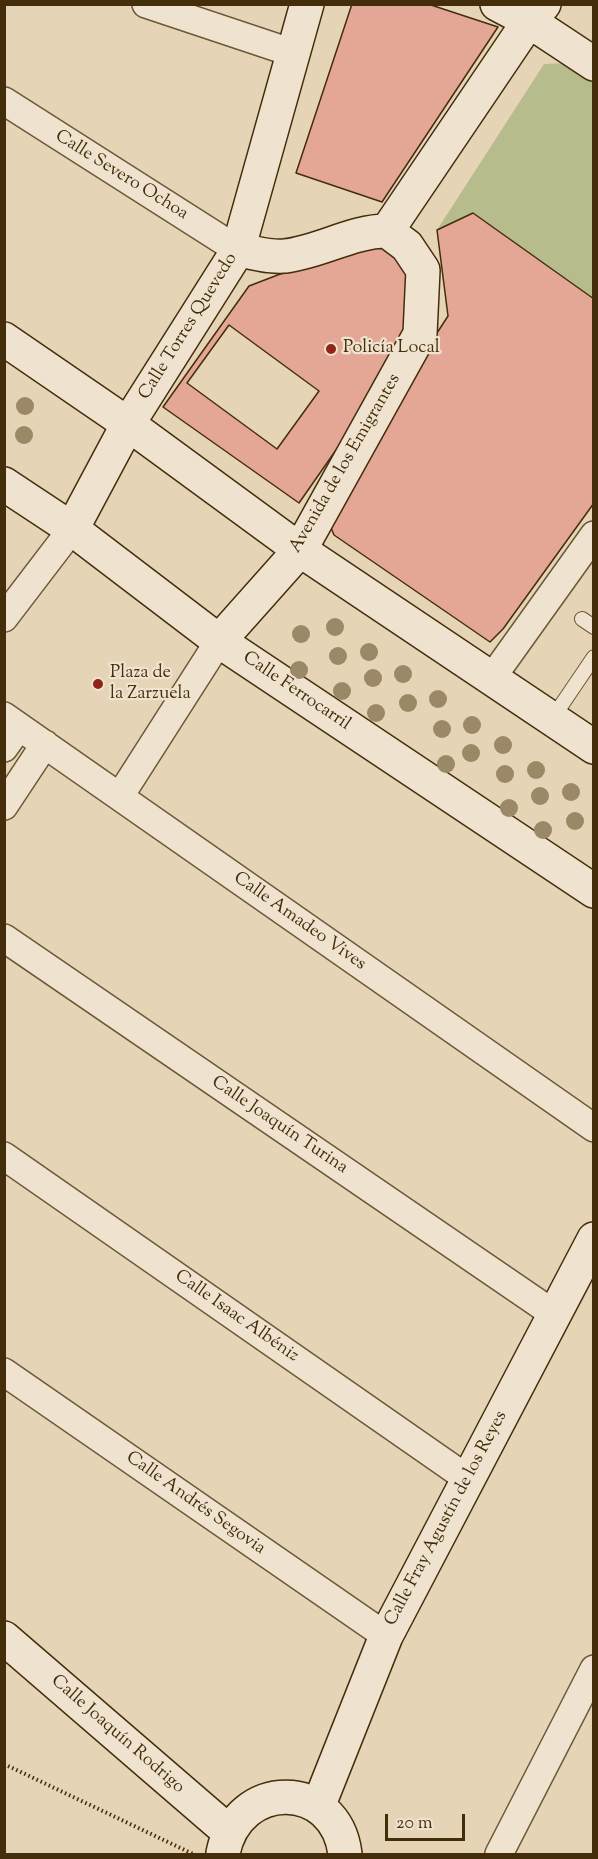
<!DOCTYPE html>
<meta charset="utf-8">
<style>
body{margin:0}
#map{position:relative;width:598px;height:1859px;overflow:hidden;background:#e6d4b6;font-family:"Sorts Mill Goudy",serif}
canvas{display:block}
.frame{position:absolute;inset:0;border:6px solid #442d0b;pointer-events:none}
.scale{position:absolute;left:385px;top:1814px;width:80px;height:27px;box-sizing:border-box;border:3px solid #442d0b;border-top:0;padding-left:8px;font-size:18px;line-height:21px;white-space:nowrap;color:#442d0b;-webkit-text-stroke:4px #efe3d0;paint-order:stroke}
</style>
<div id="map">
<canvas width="598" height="1859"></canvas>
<div class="frame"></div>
<div class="scale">20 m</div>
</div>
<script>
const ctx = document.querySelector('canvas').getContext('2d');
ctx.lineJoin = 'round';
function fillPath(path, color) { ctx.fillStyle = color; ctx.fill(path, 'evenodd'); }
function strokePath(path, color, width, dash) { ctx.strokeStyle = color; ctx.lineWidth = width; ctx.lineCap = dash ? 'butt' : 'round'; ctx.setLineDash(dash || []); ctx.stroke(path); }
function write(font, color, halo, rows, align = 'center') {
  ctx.font = font + ' "Sorts Mill Goudy",serif'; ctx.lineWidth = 4.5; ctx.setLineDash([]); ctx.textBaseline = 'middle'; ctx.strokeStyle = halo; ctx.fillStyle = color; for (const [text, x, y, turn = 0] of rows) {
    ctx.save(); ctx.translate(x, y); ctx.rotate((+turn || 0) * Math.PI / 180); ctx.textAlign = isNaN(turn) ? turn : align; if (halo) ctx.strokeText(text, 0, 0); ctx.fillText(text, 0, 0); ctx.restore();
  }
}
fillPath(new Path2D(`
 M568 63 593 79V299L473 213 437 230 544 64Z`), '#b7bc8c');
const building = new Path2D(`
 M352 4H428L498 27 382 202 296 173Z
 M473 213 594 299V503L503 629 490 642 334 535 323 509 448 316 437 230Z
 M361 243 390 246 409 269V326L387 377 299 503 163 407 249 286ZM229 325 319 391 277 449 187 383Z`);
fillPath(building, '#e4a695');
strokePath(building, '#442d0b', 1.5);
const lane = new Path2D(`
 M582 619 594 627
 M552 719 594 657`);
const street = new Path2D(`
 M146 4 293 53
 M4 101 238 250
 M4 618 72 529
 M491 679 594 535
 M4 716 594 1128
 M4 748 19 727
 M120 796 219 641
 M4 806 45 744
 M4 938 554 1314
 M4 1156 468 1479
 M4 1372 386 1636
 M499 1854 594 1669`);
const secondary = new Path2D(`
 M497 4 529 21 594 64
 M387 231 529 21 544 4
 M238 250C253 252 271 258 285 256 320 252 352 231 387 231
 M4 339 128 424 300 550 594 747
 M4 484 72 529 219 641 594 891
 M72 529 128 424 238 250 307 4
 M219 641 300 550 420 334 423 270 407 246 387 231
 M4 1638 229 1832
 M318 1807 386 1636 594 1239
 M223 1853C238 1778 336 1779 345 1854`);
strokePath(lane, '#6c5736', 16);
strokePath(street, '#6c5736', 30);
strokePath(secondary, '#442d0b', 36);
strokePath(new Path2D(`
 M4 1764 193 1854`), '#442d0b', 4, [1.5, 3]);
strokePath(lane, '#efe3d0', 14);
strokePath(street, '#efe3d0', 27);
strokePath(secondary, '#efe3d0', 33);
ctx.fillStyle = '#9a8866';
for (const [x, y] of [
 [25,406],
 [24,435],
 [335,627],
 [301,634],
 [369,652],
 [338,656],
 [299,670],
 [403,674],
 [373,678],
 [342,691],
 [438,699],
 [408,703],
 [376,713],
 [472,725],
 [442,729],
 [503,745],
 [471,753],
 [446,764],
 [536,770],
 [505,774],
 [571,792],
 [540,796],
 [509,808],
 [575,821],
 [543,830]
]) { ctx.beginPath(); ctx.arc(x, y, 9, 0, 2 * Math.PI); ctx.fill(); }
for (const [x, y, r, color] of [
 [331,349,6,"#8f2418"],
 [98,684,6,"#8f2418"]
]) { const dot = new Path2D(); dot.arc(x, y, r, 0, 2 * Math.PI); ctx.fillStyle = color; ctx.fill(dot); strokePath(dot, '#efe3d0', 2); }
write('18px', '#442d0b', '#efe3d0', [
 ["Calle Severo Ochoa",121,176,32],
 ["Calle Torres Quevedo",189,327,-58],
 ["Avenida de los Emigrantes",346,464,-60],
 ["Calle Ferrocarril",296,692,34],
 ["Calle Amadeo Vives",299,922,35],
 ["Calle Joaquín Turina",279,1126,34],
 ["Calle Isaac Albéniz",236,1317,35],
 ["Calle Andrés Segovia",195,1504,35],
 ["Calle Fray Agustín de los Reyes",447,1519,-62],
 ["Calle Joaquín Rodrigo",117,1735,41]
]);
write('18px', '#442d0b', '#efe3d0', [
 ["Policía Local",343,349],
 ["Plaza de",110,674],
 ["la Zarzuela",110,695]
], 'left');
</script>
